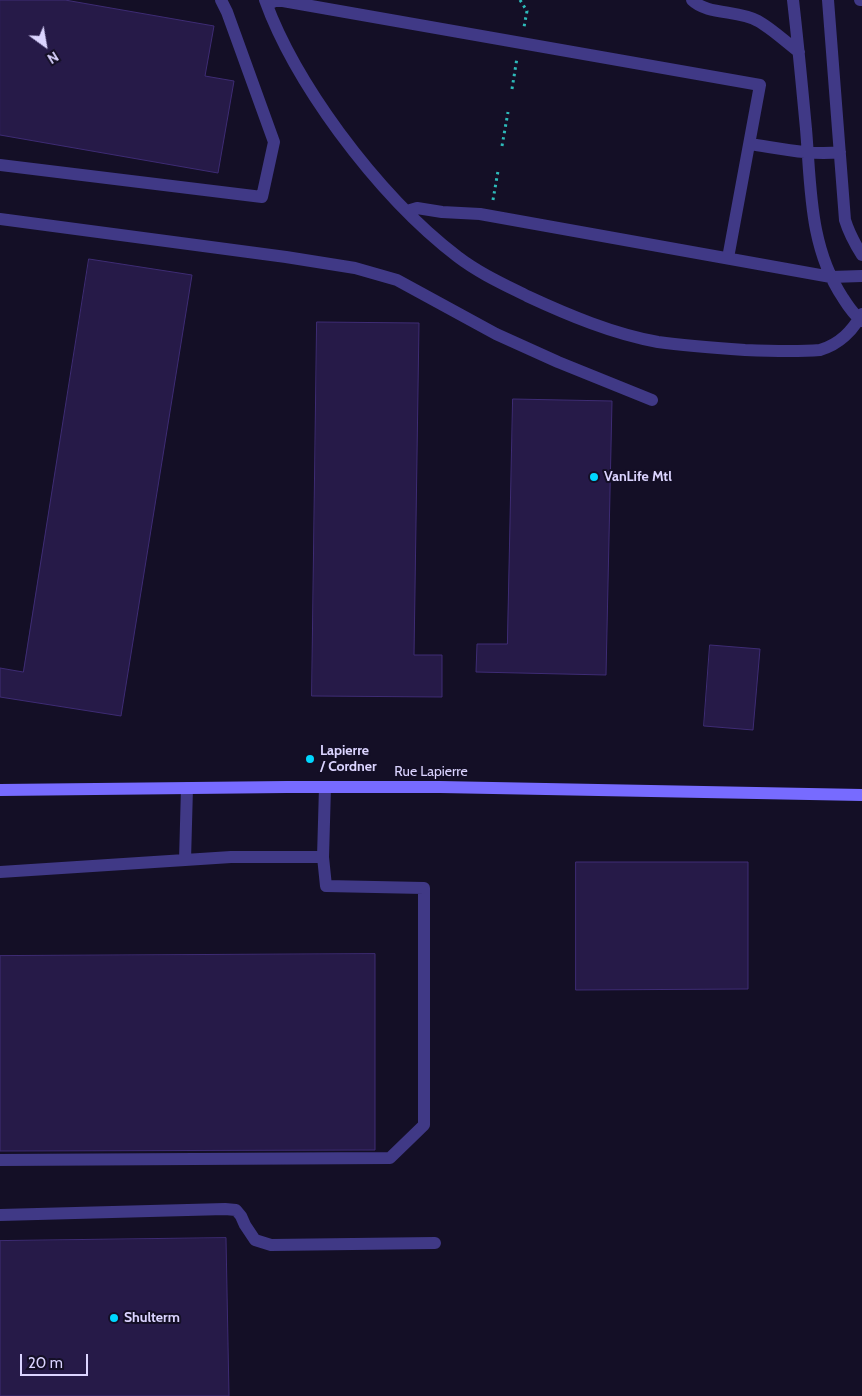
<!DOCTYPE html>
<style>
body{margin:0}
#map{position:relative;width:862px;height:1396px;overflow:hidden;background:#140f26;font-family:Cabin,sans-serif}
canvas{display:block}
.north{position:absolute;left:20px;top:20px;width:50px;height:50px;-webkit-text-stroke:4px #140f26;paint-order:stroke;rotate:148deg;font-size:14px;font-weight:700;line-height:20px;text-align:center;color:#dbd4ff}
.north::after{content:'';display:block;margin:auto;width:18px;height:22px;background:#dbd4ff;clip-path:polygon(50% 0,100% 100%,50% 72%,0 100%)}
.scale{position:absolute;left:20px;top:1354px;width:68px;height:22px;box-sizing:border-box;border:2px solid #dbd4ff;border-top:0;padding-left:6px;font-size:15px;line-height:18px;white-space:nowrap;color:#dbd4ff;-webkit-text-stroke:4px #140f26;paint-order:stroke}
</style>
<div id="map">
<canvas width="862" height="1396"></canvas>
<div class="north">N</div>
<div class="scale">20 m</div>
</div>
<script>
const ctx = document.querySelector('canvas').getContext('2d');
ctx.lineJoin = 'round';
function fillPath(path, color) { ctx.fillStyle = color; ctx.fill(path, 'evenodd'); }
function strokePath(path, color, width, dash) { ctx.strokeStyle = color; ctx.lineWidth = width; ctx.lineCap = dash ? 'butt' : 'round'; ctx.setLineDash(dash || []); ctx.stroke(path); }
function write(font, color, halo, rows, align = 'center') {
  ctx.font = font + ' Cabin,sans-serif'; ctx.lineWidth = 4; ctx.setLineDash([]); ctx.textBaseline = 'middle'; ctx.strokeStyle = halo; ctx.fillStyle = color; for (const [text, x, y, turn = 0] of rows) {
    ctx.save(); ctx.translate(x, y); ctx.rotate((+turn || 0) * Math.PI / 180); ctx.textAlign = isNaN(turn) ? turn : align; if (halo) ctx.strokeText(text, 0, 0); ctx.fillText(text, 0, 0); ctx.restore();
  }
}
const building = new Path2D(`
 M0 0H65L214 26 205 76 234 81 218 173 0 135Z
 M89 259 192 275 121 716 0 697V668L23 672Z
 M317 322 419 323 414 655H442V697L312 696Z
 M513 399 612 401 606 675 476 672 477 644H507Z
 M710 645 760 649 753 730 704 726Z
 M576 862H748V989L576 990Z
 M375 954V1150L0 1151V956Z
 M226 1238 229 1396H0V1241Z`);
fillPath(building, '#261a48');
strokePath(building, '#3e2c74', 1);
strokePath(new Path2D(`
 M520 0 527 11 524 27
 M512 89 517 58
 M502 146 508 112
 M493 200 498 171`), '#2dbab9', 3, [2.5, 4]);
strokePath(new Path2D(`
 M265 0C282 47 309 91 339 132 373 178 412 222 458 257 479 273 503 284 527 296 568 315 613 334 658 342 687 346 716 348 745 350 770 351 795 352 820 350 840 344 852 331 862 314
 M692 0C707 15 739 10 758 21 771 28 787 43 799 52
 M793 0C798 43 802 86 806 129 811 187 809 247 843 298 848 306 854 315 862 321
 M828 0 845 220C849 233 855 244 862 255
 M860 0H862
 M267 5 275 1H283L760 85 728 258
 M750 144C778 148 812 156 840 152
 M0 165 262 197 274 142 227 12 221 0
 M407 211 417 208 442 212 480 214 831 277 862 276
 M0 219 286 257 355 268 397 280 496 334 558 362 652 400
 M185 860 231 857H323
 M0 872 185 860 187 788
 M0 1160 390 1158 424 1125V888L326 886 323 857 325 787
 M0 1215 225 1209 236 1210 241 1216 245 1225 255 1240 271 1245 435 1243`), '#403986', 12);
strokePath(new Path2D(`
 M0 790 287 787H440L862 795`), '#776bff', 12);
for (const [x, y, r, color] of [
 [594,477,5,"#00d7ff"],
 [310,759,5,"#00d7ff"],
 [114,1318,5,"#00d7ff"]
]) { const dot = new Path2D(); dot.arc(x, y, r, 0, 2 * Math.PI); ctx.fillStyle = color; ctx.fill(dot); strokePath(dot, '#140f26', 2); }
write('bold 14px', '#dbd4ff', '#140f26', [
 ["VanLife Mtl",604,477],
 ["Lapierre",320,751],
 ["/ Cordner",320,767],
 ["Shulterm",124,1318]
], 'left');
write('14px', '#dbd4ff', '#140f26', [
 ["Rue Lapierre",431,772]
]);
</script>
